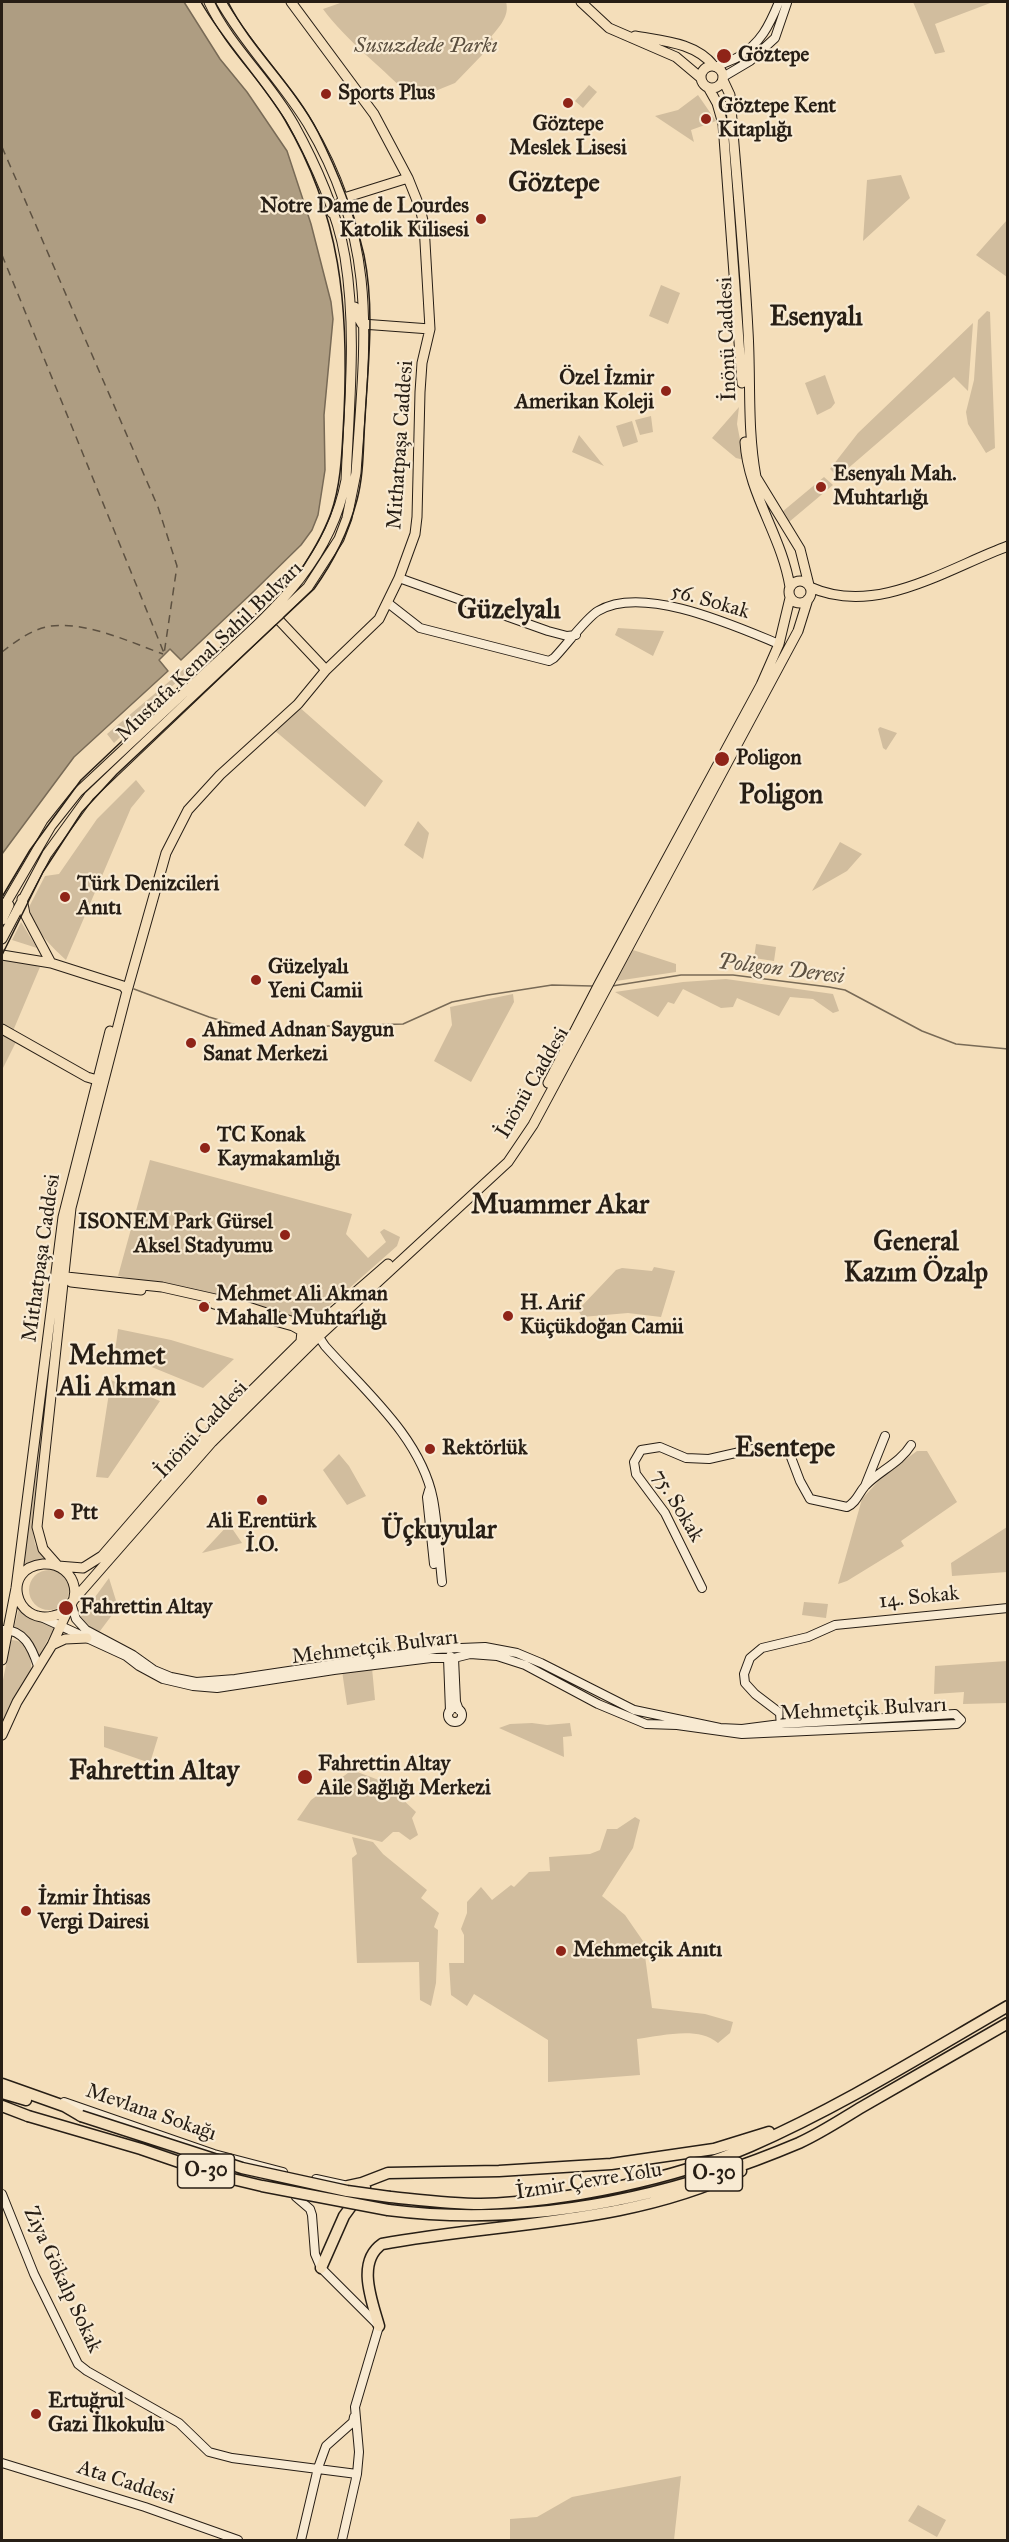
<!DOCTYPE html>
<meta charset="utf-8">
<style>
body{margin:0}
#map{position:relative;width:1009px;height:2542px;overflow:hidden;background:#f4deba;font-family:"IM FELL Great Primer",serif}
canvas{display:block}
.frame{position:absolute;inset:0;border:3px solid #271e15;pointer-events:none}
</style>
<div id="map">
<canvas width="1009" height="2542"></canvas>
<div class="frame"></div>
</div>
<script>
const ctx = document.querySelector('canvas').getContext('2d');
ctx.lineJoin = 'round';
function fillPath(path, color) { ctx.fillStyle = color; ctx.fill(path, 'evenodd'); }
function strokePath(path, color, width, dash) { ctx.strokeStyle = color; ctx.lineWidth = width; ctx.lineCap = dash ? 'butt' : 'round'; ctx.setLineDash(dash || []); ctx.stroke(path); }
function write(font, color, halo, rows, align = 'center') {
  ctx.font = font + ' "IM FELL Great Primer",serif'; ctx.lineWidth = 4.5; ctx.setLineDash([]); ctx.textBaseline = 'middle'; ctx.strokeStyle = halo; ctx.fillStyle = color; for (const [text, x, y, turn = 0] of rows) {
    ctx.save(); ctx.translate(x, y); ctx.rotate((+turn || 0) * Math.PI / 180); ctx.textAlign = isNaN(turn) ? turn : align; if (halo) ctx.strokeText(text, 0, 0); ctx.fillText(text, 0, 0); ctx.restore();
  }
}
fillPath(new Path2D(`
 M343 2H506C510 16 499 27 491 37L493 39 482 55 455 83 413 100C385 69 346 41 323 9Z
 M913 2H993L935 24 945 52 935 54Z
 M589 85 597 92 583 108 575 101Z
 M698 95 716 121 691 130 694 142 655 116 678 110Z
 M901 175 910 198 863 241 867 180Z
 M1007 220V277L976 255Z
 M661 285 680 293 668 324 649 316Z
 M987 311 990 312 995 448 986 453 968 424 966 412 974 380 978 320Z
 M973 323 968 391 954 377 838 477 830 469 858 433Z
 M825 375 835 403 831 408 817 415 805 383Z
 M739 407 737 424 744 460 736 458 712 438Z
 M651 416 653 432 640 435 635 420Z
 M632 421 638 442 623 447 616 426Z
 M579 435 604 466 572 452Z
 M824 477 833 485 789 522 782 512Z
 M618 628 664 631 653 656 615 635Z
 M191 663 195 664 114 743 107 734Z
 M298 706 383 781 365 807 274 730Z
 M880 727 897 733 886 750 883 748 878 729Z
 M136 780 145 791 131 808 66 960C49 944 34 930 29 907L45 876 59 874 97 819Z
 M418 821 429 833 423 859 404 845Z
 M840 842 862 854 847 871 812 891Z
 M21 922 37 948 12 940Z
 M756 944 776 947 774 961 754 958Z
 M633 950 676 964V972L616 981Z
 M4 957 40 967 13 1031 2 1024V963Z
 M726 979 833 994 839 1011 833 1013 813 999 790 997 779 1016 737 998 733 1007 721 1008 683 989 674 1004 668 1002 658 1017 615 992 683 982Z
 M513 994 514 1002 471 1082 434 1061 452 1025 450 1007Z
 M2 1032 17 1040 2 1070Z
 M150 1160 352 1214 346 1234 368 1258 386 1242 380 1232 384 1229 400 1237 397 1246 320 1314 311 1327 234 1301 118 1276Z
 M654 1267 675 1271 661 1317 628 1313 582 1317 578 1310 616 1270 622 1268 652 1271Z
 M56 1284H60L32 1528 35 1544 45 1561 23 1569Z
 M118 1329 171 1340 234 1359 203 1388 115 1352Z
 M111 1380 160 1401 108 1478 96 1477Z
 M917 1451H927L957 1502 901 1541 904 1546 847 1581 838 1584 862 1499 883 1476Z
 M339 1454 349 1466 366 1496 347 1505 323 1470Z
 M229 1524 242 1543 202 1553Z
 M1007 1527V1572L952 1576 951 1563Z
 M29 1590a20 20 0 1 1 40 0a20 20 0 1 1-40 0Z
 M109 1578 118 1607 97 1635 79 1619Z
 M804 1602 828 1604 826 1618 802 1615Z
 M19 1607 54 1628 39 1656 29 1638 14 1628Z
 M11 1640C19 1640 22 1643 26 1650 29 1655 32 1662 31 1668 30 1676 7 1711 2 1724V1685Z
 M1007 1661V1703L963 1704 964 1692 934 1694 935 1666Z
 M372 1668 375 1700 347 1705 342 1671Z
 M532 1723 547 1725 570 1723 572 1736 563 1737 564 1757 499 1728 510 1724Z
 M104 1726 158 1737 150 1763 104 1747Z
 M352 1770 384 1782 416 1812 412 1818 418 1835 410 1840 399 1832H393L382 1842 297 1820 311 1800Z
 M635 1817 640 1820 633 1848 602 1896 625 1915 643 1941 652 2008 705 2014 733 2022 730 2033 718 2043C697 2026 663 2036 637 2039L640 2075 548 2082V2040L474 1994 467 2006 451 1995 449 1963H464V1935L461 1929 467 1913V1902L481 1887 492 1900 511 1885 514 1887 529 1872 550 1871 549 1857 590 1854 600 1850 607 1829H617Z
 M352 1837 373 1842 383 1854 427 1890 421 1898 439 1913 434 1927 438 1930 436 1983 431 2006 420 2000 419 1962 357 1963 352 1858 357 1854Z
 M681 2476 674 2540H510V2519L537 2517 572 2497Z
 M918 2505 946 2520 937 2537 908 2521Z`), '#d1bd9e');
const water = new Path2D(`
 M2 2H184L220 59 247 92 287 151 311 224 331 302 333 319 324 415 325 470 318 515 312 530 301 545 252 593 181 660 170 649 159 660 168 671 74 757 2 854Z`);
fillPath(water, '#ae9d82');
strokePath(water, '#786a56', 1.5);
strokePath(new Path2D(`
 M612 986 681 975H733L829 987 845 990 922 1031 956 1044 1008 1049
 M134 989 209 1017 270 1035 286 1036 328 1026 403 1024 452 1002 488 995 552 985 592 986`), '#786a56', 1.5);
strokePath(new Path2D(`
 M2 147 158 507 177 566 164 654
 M2 255 164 653
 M2 652C15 642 29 631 46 627 81 619 130 642 163 654`), '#5d5141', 1.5, [8, 6]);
const secondary = new Path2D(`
 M716 67C723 63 731 61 738 57 761 43 769 26 779 2
 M723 77 750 61 775 38 787 3
 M399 578 548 631 567 636 576 635
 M388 603 420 628 549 661 554 658C565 647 586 618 598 611 643 584 735 626 779 644
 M319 1337 325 1346C365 1391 421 1438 433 1499 438 1526 439 1555 442 1582
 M865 1486 885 1436
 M429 1490 427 1497 434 1564
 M702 1588 665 1513 636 1474 634 1462 641 1450 660 1447 686 1458 709 1459 753 1449 789 1452 800 1481 810 1499 847 1507C857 1502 858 1494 865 1486 879 1471 900 1463 911 1445
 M39 1616 126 1656 139 1666 163 1679 193 1686 217 1688 334 1670 431 1658H454L470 1654 497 1656 525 1665 598 1704 646 1724 677 1725 742 1734 957 1724 961 1720 955 1714 781 1724 742 1729 720 1728 634 1710 541 1663 517 1653 485 1647 436 1649 235 1679 196 1682 171 1677 154 1670 133 1655 86 1630 76 1619 71 1603
 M2 1630C24 1629 32 1648 38 1666
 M450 1656 454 1658 456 1702 459 1710
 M448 1658 450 1711
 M448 1715a7 7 0 1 1 14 0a7 7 0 1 1-14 0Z
 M781 1728 780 1713 755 1694 745 1683 744 1674 750 1658 762 1648 808 1637 835 1625 1008 1608
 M64 2102 214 2154 283 2172
 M316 2179 348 2186
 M2 2194 34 2274 78 2364 87 2371 179 2423 209 2452 232 2458 357 2474
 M296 2197 310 2209 312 2215 315 2254 321 2268 379 2326 355 2407 359 2452 357 2474 342 2540
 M2 2463 145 2507 238 2540
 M301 2540 318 2468 326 2446 353 2422 354 2417`);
const primary = new Path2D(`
 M581 2 609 28 676 57 701 78
 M635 36C662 41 695 42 714 66
 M701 77a11 11 0 1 1 22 0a11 11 0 1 1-22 0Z
 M723 80 730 95C736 173 744 252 748 331 751 380 747 428 756 477L800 549 809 585
 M708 87 717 103 723 124 742 383
 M332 213 344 198 408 178
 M355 307 357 315 362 324 430 329
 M745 442C748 494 782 536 790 587
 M789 592a11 11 0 1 1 22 0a11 11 0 1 1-22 0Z
 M810 587C876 617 946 569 1008 546
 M277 618 326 670
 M22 899 25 914 51 963
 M2 910 51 826 78 792C119 754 160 715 201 677 263 619 329 569 346 480 349 406 357 331 345 257 338 214 315 163 294 125 270 81 230 47 209 2
 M2 920 9 905
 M2 939 47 854 89 796 308 587 339 539 347 518 356 473C365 341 380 244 308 124 282 81 245 45 221 2
 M2 955 51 963 123 986 127 991
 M2 1029 87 1077 97 1080 102 1078
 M548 1083 599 984 761 685 779 644 790 598
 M57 1276 162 1287 242 1305 309 1327 319 1325
 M71 1282 141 1290
 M214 1304 293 1326 302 1331 301 1341
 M43 1564C79 1562 87 1610 53 1616 14 1625 1 1568 43 1564Z
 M58 1566 43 1549 37 1527 71 1208 127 991 166 853 188 810 220 775 298 704 326 670 379 619 399 578 415 534 417 517 420 392 422 363 430 329 424 225 420 208 408 178 374 114 291 2
 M58 1566 83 1568 102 1556 206 1436 319 1324 388 1264
 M52 1645 65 1639 87 1638
 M2 1660 16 1588 63 1217 110 1031
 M2 1735 17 1702 52 1645 71 1603 212 1442 315 1340 508 1162 533 1125 798 631 808 599`);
const highway = new Path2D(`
 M2 2084 64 2106 81 2116
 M2 2093 26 2100
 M2 2106 28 2116
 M348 2186 362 2183 388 2173 499 2171 611 2164 714 2149 769 2132
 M390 2197C420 2200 451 2204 481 2204 564 2202 675 2179 751 2146 840 2107 923 2055 1008 2006
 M388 2210C530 2228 669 2198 799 2143 821 2133 842 2119 862 2107 911 2079 959 2051 1008 2023
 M321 2268 344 2216 365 2187
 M379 2326C372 2301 356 2262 382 2244 503 2222 628 2225 741 2171`);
strokePath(secondary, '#271e15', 10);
strokePath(primary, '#271e15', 11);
strokePath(highway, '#271e15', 13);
strokePath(secondary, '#f8ead2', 8);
strokePath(primary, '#f4deba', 9);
strokePath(highway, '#f4deba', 10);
strokePath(new Path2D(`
 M2 897 30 850 81 780 299 573C311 554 323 535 331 513 342 482 342 447 344 414 349 307 341 215 285 120 260 79 225 44 201 2
 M2 955 43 872 82 812 117 774 314 589C334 561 348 534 357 500 364 474 363 446 365 419 368 365 375 309 364 255 354 212 338 172 318 132 294 85 252 49 228 2`), '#271e15', 1.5);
const highwayBridge = new Path2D(`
 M28 2116 141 2149 220 2176 262 2186 388 2210
 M81 2116 242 2168 347 2191 390 2197`);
strokePath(highwayBridge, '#271e15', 13, []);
strokePath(highwayBridge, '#f4deba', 10);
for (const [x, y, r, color] of [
 [724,56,8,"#8f2418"],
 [326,94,6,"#8f2418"],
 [568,103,6,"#8f2418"],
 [706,119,6,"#8f2418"],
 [481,219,6,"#8f2418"],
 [666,391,6,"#8f2418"],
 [821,487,6,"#8f2418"],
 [722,759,8,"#8f2418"],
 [65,897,6,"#8f2418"],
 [256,980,6,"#8f2418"],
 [191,1043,6,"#8f2418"],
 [205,1148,6,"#8f2418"],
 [285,1235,6,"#8f2418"],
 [204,1307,6,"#8f2418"],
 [508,1316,6,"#8f2418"],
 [430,1449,6,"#8f2418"],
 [262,1500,6,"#8f2418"],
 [59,1514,6,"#8f2418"],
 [66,1608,8,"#8f2418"],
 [305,1777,8,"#8f2418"],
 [26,1911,6,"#8f2418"],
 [561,1951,6,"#8f2418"],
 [36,2414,6,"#8f2418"]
]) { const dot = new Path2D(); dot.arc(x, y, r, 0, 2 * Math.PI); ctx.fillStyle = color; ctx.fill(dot); strokePath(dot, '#f8ead2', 2); }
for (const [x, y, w] of [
 [206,2171,57],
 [714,2174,57]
]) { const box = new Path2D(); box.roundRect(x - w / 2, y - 17, w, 34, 4.5); ctx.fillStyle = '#f8ead2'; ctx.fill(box); strokePath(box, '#271e15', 1.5); }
write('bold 20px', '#271e15', null, [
 ["O-30",206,2171],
 ["O-30",714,2174]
]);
write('italic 21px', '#5a4e3e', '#f8ead2', [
 ["Susuzdede Parkı",426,47]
]);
write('bold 21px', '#271e15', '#f8ead2', [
 ["Göztepe",738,56],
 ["Sports Plus",338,94],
 ["Göztepe Kent",718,107],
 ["Kitaplığı",718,131],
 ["Göztepe",568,125,"center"],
 ["Meslek Lisesi",568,149,"center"],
 ["Notre Dame de Lourdes",469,207,"right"],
 ["Katolik Kilisesi",469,231,"right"],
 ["Özel İzmir",654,379,"right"],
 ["Amerikan Koleji",654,403,"right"],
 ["Esenyalı Mah.",833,475],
 ["Muhtarlığı",833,499],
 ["Poligon",736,759],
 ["Türk Denizcileri",77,885],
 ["Anıtı",77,909],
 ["Güzelyalı",268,968],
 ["Yeni Camii",268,992],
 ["Ahmed Adnan Saygun",203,1031],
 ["Sanat Merkezi",203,1055],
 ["TC Konak",217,1136],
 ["Kaymakamlığı",217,1160],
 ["ISONEM Park Gürsel",273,1223,"right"],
 ["Aksel Stadyumu",273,1247,"right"],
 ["Mehmet Ali Akman",216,1295],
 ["Mahalle Muhtarlığı",216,1319],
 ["H. Arif",520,1304],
 ["Küçükdoğan Camii",520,1328],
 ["Rektörlük",442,1449],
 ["Ptt",71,1514],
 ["Ali Erentürk",262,1522,"center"],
 ["İ.O.",262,1546,"center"],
 ["Fahrettin Altay",80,1608],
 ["Fahrettin Altay",318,1765],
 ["Aile Sağlığı Merkezi",318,1789],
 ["İzmir İhtisas",38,1899],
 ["Vergi Dairesi",38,1923],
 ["Mehmetçik Anıtı",573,1951],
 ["Ertuğrul",48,2402],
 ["Gazi İlkokulu",48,2426]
], 'left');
write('21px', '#271e15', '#f8ead2', [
 ["İnönü Caddesi",728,339,-92],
 ["Mithatpaşa Caddesi",401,445,-86],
 ["56. Sokak",710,602,16],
 ["Mustafa Kemal Sahil Bulvarı",210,652,-44],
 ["İnönü Caddesi",533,1083,-60],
 ["Mithatpaşa Caddesi",42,1258,-82],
 ["İnönü Caddesi",202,1430,-47],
 ["75. Sokak",677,1506,59],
 ["14. Sokak",919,1598,-6],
 ["Mehmetçik Bulvarı",375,1648,-7],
 ["Mehmetçik Bulvarı",863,1710,-3],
 ["Mevlana Sokağı",151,2113,19],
 ["İzmir Çevre Yolu",589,2182,-9],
 ["Ziya Gökalp Sokak",62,2280,65],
 ["Ata Caddesi",126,2483,18]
]);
write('italic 22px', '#5d5141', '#f8ead2', [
 ["Poligon Deresi",781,970,7]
]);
write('bold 27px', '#271e15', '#f8ead2', [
 ["Göztepe",554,184],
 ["Esenyalı",816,318],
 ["Güzelyalı",509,611],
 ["Poligon",781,796],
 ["Muammer Akar",560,1206],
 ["General",916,1243],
 ["Kazım Özalp",916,1274],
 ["Mehmet",117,1357],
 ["Ali Akman",117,1388],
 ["Esentepe",785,1449],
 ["Üçkuyular",439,1531],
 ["Fahrettin Altay",154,1772]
]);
</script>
